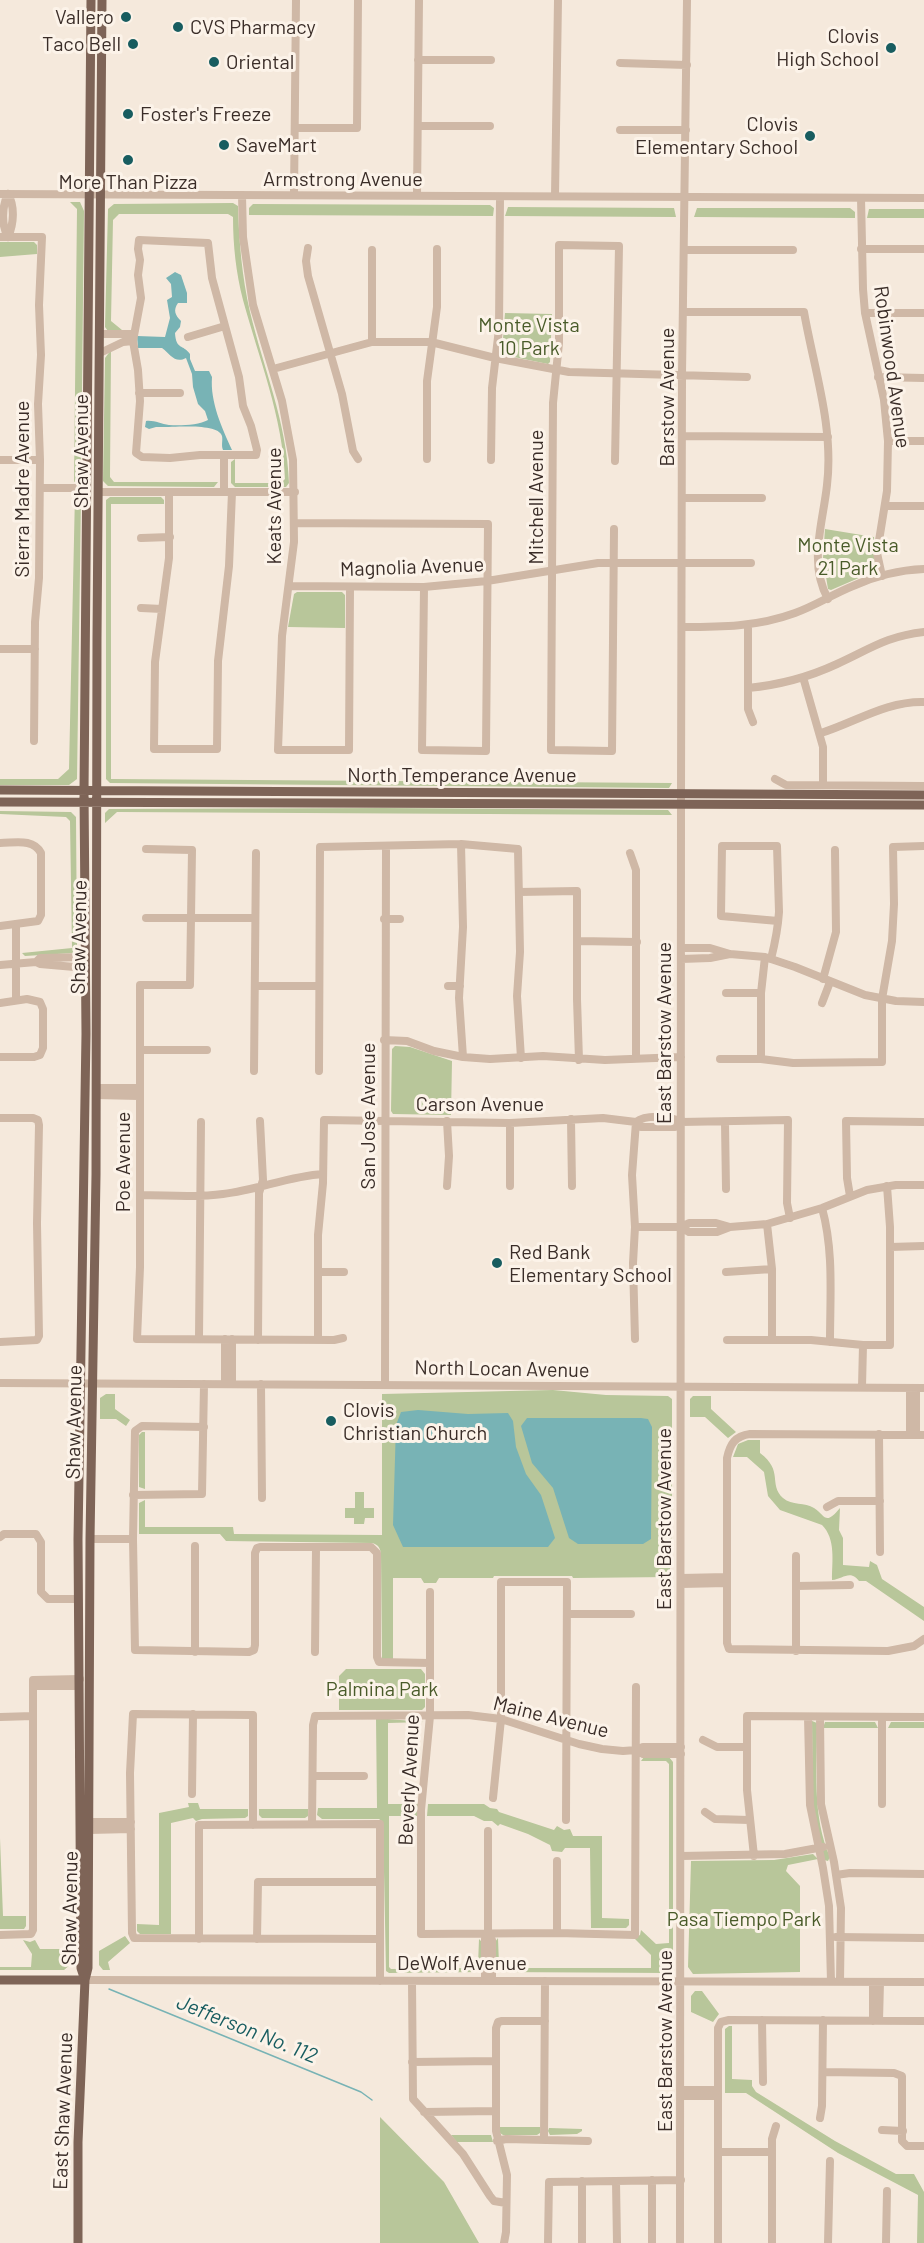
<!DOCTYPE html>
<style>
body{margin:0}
canvas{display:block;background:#f5e9dc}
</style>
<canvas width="924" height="2243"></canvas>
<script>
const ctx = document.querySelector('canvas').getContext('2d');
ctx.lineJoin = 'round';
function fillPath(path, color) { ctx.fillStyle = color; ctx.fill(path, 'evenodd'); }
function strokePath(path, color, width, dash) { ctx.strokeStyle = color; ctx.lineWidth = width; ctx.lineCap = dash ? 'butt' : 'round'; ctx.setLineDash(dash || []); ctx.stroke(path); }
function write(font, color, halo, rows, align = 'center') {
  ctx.font = font + ' Barlow,sans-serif'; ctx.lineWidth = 6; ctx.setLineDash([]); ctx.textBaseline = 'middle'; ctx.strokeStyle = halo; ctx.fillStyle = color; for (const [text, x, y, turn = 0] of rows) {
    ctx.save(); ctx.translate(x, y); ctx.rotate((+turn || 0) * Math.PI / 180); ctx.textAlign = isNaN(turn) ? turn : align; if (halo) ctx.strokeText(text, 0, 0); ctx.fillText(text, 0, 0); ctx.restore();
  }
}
fillPath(new Path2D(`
 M70 202H80L84 211 81 478 74 482 77 209Z
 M233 203 238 206C239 242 242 277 250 312 264 370 287 423 289 483L286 487H235L231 483V462L235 459V483H281L285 479C283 417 259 359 243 300 236 273 233 245 233 217L228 214H119L113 220 111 321 122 330 108 331 105 327 108 209 114 204Z
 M253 204 490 205 494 208 493 216 249 215V208Z
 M508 207 674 208 676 217 505 216Z
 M697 208H850L855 212V218L694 217Z
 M869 209H924V218H867Z
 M0 242H34L37 245V254L0 257Z
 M505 313 552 314 550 362 548 364 504 355 502 352Z
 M111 350 110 477 114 482H218L214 487 108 486 103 481 105 358Z
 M75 493 81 498 77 779 69 785H0V779H58L69 769Z
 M110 497H161L164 500V504H111V779L672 783 669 788 110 783 106 779V500Z
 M825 529 874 537 875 571 831 590 828 589 823 558Z
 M297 592H342L345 595V628L288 627 294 594Z
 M383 808 668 810 672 815 117 812 105 823V813L109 809Z
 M0 811 71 812 76 817 77 949 73 953 25 956 22 953 72 948 70 821 66 817 0 814Z
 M395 1046 410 1047 452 1061 451 1115 393 1114 391 1111 392 1049Z
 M553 1390 606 1395 668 1396 672 1399V1566L670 1567V1577L573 1578 572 1576H494L493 1578H439L436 1583H424L421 1578H393V1660L382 1659 381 1554C380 1548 379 1545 372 1543L226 1541 220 1534H139V1503L145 1500V1527H233L234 1534 382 1535V1394Z
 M106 1394H115V1409L130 1420 126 1426 116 1419H100V1398Z
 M693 1396H711V1409L736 1432 728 1438 705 1417H690V1399Z
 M142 1432H145V1489L139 1487V1435Z
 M748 1440H760V1453C784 1471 768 1484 783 1498 792 1506 805 1502 814 1508 826 1516 825 1526 840 1508L839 1530 843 1538V1565L869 1567 870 1561 877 1565 882 1579 924 1607V1621L866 1581H859C850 1569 843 1579 832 1580 832 1561 836 1539 822 1525L780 1510 768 1496 764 1472 747 1457H733L738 1444Z
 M355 1492H364V1508H374V1518H365L364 1524H354V1518H345V1508H355Z
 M346 1669H421L425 1674V1707L422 1710H339V1676Z
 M376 1718 424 1722 388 1723V1804H418L417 1816H389V1967L391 1969 474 1968 478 1965 479 1939 482 1942V1968L478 1972 389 1973 386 1971 383 1822 379 1819H322L317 1815 318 1808H377Z
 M812 1721 817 1723C817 1767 812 1817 830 1857L828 1861 824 1860 813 1813Z
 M825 1722H875L878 1728H823Z
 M891 1722H924V1728H888Z
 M644 1757H669L673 1762V1970L668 1973 497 1972 495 1969V1942L498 1938 499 1965 502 1968H651V1955L634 1938 640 1935 641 1930 656 1944 669 1943V1764L666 1761H641Z
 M188 1803H198L200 1809H248V1816L245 1818 202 1819 196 1821 193 1818 171 1823V1934H140L137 1931V1924L159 1925V1813L189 1807Z
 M428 1804H484L490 1808 497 1809 499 1812 554 1830 557 1826 564 1830 570 1829 573 1836H602V1918L629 1919V1925L626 1928H591L590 1848H565L562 1852 552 1851 550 1845 528 1834 500 1824 498 1826 492 1821H484L474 1816H427Z
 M259 1809H308V1816L305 1818H262L259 1815Z
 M0 1838 3 1916H26V1926L24 1929H0Z
 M813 1854 818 1859 788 1865 786 1871 800 1886V1972L693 1974 688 1967 691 1861 774 1860Z
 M125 1936 130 1943 108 1962 110 1970H103L99 1965V1951Z
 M23 1940 30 1942 35 1940 40 1949H71V1964L64 1970H0V1967H31L32 1954Z
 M695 1991H702L719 2014 713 2022 691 2012V1996Z
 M729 2026H732V2079L752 2080V2086L756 2092 835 2141 896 2174H914L924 2192V2243H917L918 2195 838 2153 746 2093H725V2029Z
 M380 2117 444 2182 479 2243H380Z
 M500 2127H540V2133L537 2135H503L500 2133Z
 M549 2128 582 2129V2131L577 2134 550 2135 548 2131Z
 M451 2135H491L493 2142H457Z`), '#b8c69a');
fillPath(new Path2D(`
 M175 272 181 275 187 293V303H178C173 310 175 315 181 321L180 327 175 333C176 350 183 344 190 354V359L195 371H209L212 377C210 402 222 428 232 450H223C221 445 223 441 222 436 218 422 169 428 156 427L149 429 145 427 146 421C154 420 161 424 169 425 180 426 199 425 208 420L205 411 198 404 193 387 192 374 186 358C175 364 170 354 162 348H138L137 336 165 337 170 318 167 300 172 297 171 284 166 278Z
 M418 1410 468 1414 508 1413 513 1421 516 1447 526 1474 541 1495 555 1538 548 1547H403L393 1525 396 1425 401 1412Z
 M527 1418H641L648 1419 652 1427 651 1539 643 1544H578L569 1538 553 1488 532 1463 521 1426Z`), '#78b3b5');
strokePath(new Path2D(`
 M109 1989 361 2092 372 2100`), '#78b3b5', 1.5);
strokePath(new Path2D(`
 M418 60H491
 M620 63 687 65
 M418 126H490
 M295 128H357L358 0
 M620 130H686
 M0 194 924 198
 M8 194C15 206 14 224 8 237
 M8 194C2 206 1 225 8 237
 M242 195 243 237 253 305 282 401 293 460 294 542 282 636 278 750H349L350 587
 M294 195 296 0
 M417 196 419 0
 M555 196 558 0
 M861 198 863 289 865 313 884 400 888 441 887 491 877 553 882 576
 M0 237H42L39 305 41 355 38 404 40 460 39 578 35 622 34 741
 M139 240 208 243 212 278 239 377 243 406 251 426 257 450 256 455H200L170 458 142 457 136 453 140 401 138 370 133 341 141 298 138 275 140 260 138 249Z
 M308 248 306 261 308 276 342 394 353 451 358 459
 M861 249H924
 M685 250H793
 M683 312H804C814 369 834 427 827 485 823 523 808 563 828 599
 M865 313H924
 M100 334H133
 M188 337 225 326
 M372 342V250
 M100 353 123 342 133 341
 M273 369 372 342H431L495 358 569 372 747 377
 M878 377 924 378
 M139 393H180
 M684 436 828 437
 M888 441H924
 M224 455V492
 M427 459V381L437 307V249
 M0 460H40
 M491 460 492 388 499 329 500 197
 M40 488H87
 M99 492H295
 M169 492V558L155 662 154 749H217L218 661 229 566 232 492
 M683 498H762
 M885 506H924
 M294 523 488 524 486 751 422 750 424 587
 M614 529 612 751 551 750 553 403 559 343V245L619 246 615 461
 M141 538 170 537
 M289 586 424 587 487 581 598 563H751
 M141 608 162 609
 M748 626V709L753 722
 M682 627C721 627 757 627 795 613 815 606 833 594 853 586 875 576 900 570 924 569
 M0 649H35
 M803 677 823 747V785
 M748 688C779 685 809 677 837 664 870 649 887 636 924 632
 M821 733C856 722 886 701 924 702
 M775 779 786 785 924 786
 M0 843C15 843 33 838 41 853V915L38 921 0 926
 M461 844 463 927 459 998 463 1057
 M146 849 192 850 190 985H140V1267L137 1339 334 1340 343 1338
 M630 853 636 870V1058
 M519 892 577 891V999L579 1060
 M146 918H255
 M384 919H400
 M16 924V1000
 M578 941 637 942
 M681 948H710L730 954 765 957 795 967 865 995 896 1001 924 1002
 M681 959 710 958 730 954
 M771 959C775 943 778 928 779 912L777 846H722L721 916 778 921
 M36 962 40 964 86 968
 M0 965 36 962 40 958 86 957
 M823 979 836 932 835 850
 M255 986H319
 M448 986H460
 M726 993H761
 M0 1003 27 999 40 1002 43 1009V1048L40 1055 34 1057H0
 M822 1003 830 982
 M384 1040 407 1041 434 1051 463 1057 490 1059 543 1056 605 1060 681 1057
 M140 1050H207
 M720 1059H761L793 1063 882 1062V999L892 941 894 904 893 847 924 846
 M761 1059V993L765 957
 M254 1071 256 853
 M319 1071 320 847 461 844 518 849 520 952 517 996 521 1058
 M96 1088H139
 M96 1095 139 1096
 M0 1118H33L38 1120 39 1125 37 1223 39 1336 37 1340 0 1342
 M571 1119 572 1186
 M447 1121 449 1156 447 1186
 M636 1122C646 1114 671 1116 681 1122L788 1120 787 1203 790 1218
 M510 1123V1186
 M725 1123 726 1189
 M140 1195C167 1195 196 1198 223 1194 258 1190 289 1176 323 1174
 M850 1196 847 1178 846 1121 924 1122
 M822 1208C834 1251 830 1297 830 1342
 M767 1224 772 1269V1340
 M635 1227H681L689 1223H716L730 1227
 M681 1227 689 1232H717L730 1227 767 1224 822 1208 867 1190 896 1185H924
 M890 1247 924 1246
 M318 1272H344
 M726 1272 772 1269
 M199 1338 201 1122
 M225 1339V1384
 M232 1339V1384
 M635 1339 633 1263 635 1227 632 1175 636 1122
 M258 1340 259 1193 263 1180 260 1121
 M318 1340V1235L323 1183 324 1120 510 1123 603 1118 636 1122 641 1127H675L681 1122
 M727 1340H811L863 1345H890V1227L887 1186
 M0 1383 924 1388
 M261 1384 262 1498
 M385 1384 386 847
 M862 1387 863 1345
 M910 1388V1435
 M916 1388V1435
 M204 1427 142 1426 135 1431 133 1539 135 1650 249 1652 254 1650 255 1645V1553L257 1548 260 1547H371L377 1553V1657L379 1662 430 1663
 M879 1434 880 1552
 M924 1435 750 1434C735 1436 730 1444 727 1458V1643L729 1649 888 1651 914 1646 924 1639
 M133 1495 202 1494 204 1384
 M827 1507 838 1501H880
 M0 1537 4 1534H36L41 1542V1592L48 1599H78
 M90 1539H133
 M195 1546V1652
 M796 1556V1651
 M681 1578 727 1577
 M681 1584 727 1583
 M796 1586 850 1585
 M430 1592V1716L421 1810V1934L557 1933 635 1935 636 1687
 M567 1614H631
 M315 1652 316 1547
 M33 1686H79
 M0 1717 33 1716
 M808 1717 810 1805 823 1868 829 1906 831 1982
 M820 1717 821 1804 834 1862 841 1908 840 1982
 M703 1740 717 1747H747
 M636 1750 643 1754H681
 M313 1776H364
 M192 1794 193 1714
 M493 1798 501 1719V1582H567L566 1820
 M882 1804V1717
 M705 1812 715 1819 749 1820
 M89 1822H131
 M312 1824 313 1725 315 1716 468 1715 501 1719 579 1744 602 1749 623 1751 636 1750 643 1747H681
 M253 1825V1715L133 1714 130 1773 132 1933 134 1938 380 1939
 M89 1830 131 1829
 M681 1856 785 1854 823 1847
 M754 1856 747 1790V1716L924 1717
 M557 1861V1933
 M836 1875 850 1873 924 1874
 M488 1933 492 1940V1981
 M0 1935 31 1934 33 1930V1680L80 1679
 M836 1937 924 1938
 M199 1939V1825L380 1824V1981
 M257 1939 258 1882H380
 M85 1980 924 1982
 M412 1981 413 2099 463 2154 490 2196 494 2201 506 2203
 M485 1981V1939L488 1933V1831
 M762 2020 763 2082
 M873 2021V1982
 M879 2021 880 1982
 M412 2062 496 2061
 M823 2072 894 2073 902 2076V2141L907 2146H924
 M681 2090H718
 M681 2096H718
 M424 2112 496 2111
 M820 2118 822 2106 823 2020
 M882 2130 903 2131
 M544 2139 545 1981
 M497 2141 506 2139 588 2141
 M718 2152H772
 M582 2181V2243
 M616 2181 617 2243
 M504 2243 506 2232 507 2175 496 2131V2028L498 2022 502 2021H545
 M548 2243 549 2182 681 2180
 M652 2243V2180
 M680 2243 681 794 682 375 687 0
 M718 2243V2028L721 2022 729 2020 924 2021
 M772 2243V2139L776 2126
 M828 2243 830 2161
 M886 2243 887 2191`), '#cfb8a6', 8);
strokePath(new Path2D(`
 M0 790 924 795
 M0 802 924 805
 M0 1980H85
 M85 1980 81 1968 78 1539 86 1034 84 791 91 0
 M78 2243V2142L85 1980 88 1968 90 1539 96 1175 97 637 102 0`), '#7e6457', 9);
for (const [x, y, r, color] of [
 [126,17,6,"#185d60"],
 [178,27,6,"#185d60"],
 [133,44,6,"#185d60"],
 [891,48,6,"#185d60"],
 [214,62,6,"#185d60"],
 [128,114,6,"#185d60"],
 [810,136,6,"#185d60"],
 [224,145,6,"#185d60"],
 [128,160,6,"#185d60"],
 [497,1263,6,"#185d60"],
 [331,1421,6,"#185d60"]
]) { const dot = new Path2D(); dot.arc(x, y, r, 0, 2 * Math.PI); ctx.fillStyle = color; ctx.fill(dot); strokePath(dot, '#fcf3e9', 2); }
write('20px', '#3a2d28', '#fcf3e9', [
 ["Vallero",114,17,"right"],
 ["CVS Pharmacy",190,27],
 ["Clovis",879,36,"right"],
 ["High School",879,59,"right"],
 ["Taco Bell",121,44,"right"],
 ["Oriental",226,62],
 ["Foster's Freeze",140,114],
 ["Clovis",798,124,"right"],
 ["Elementary School",798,147,"right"],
 ["SaveMart",236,145],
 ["More Than Pizza",128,182,"center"],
 ["Red Bank",509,1252],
 ["Elementary School",509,1275],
 ["Clovis",343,1410],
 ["Christian Church",343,1433]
], 'left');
write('20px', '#3a2d28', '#fcf3e9', [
 ["Armstrong Avenue",343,179],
 ["Robinwood Avenue",892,367,82],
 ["Barstow Avenue",667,397,-90],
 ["Shaw Avenue",81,451,-90],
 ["Sierra Madre Avenue",22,489,-90],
 ["Mitchell Avenue",536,497,-90],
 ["Keats Avenue",274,506,-90],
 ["Magnolia Avenue",412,567,-2],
 ["North Temperance Avenue",462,775],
 ["Shaw Avenue",79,937,-89],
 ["East Barstow Avenue",664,1033,-90],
 ["Carson Avenue",480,1104],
 ["San Jose Avenue",368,1116,-90],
 ["Poe Avenue",123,1162,-90],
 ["North Locan Avenue",502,1369,1],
 ["Shaw Avenue",74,1422,-89],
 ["East Barstow Avenue",664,1519,-90],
 ["Maine Avenue",551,1717,14],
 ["Beverly Avenue",409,1780,-87],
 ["Shaw Avenue",70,1908,-89],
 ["DeWolf Avenue",462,1963],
 ["East Barstow Avenue",665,2041,-90],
 ["East Shaw Avenue",63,2111,-88]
]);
write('20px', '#495b29', '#fcf3e9', [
 ["Monte Vista",529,325],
 ["10 Park",529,348],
 ["Monte Vista",848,545],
 ["21 Park",848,568],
 ["Palmina Park",382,1689],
 ["Pasa Tiempo Park",744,1919]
]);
write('italic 21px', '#185d60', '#fcf3e9', [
 ["Jefferson No. 112",247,2029,22]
]);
</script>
